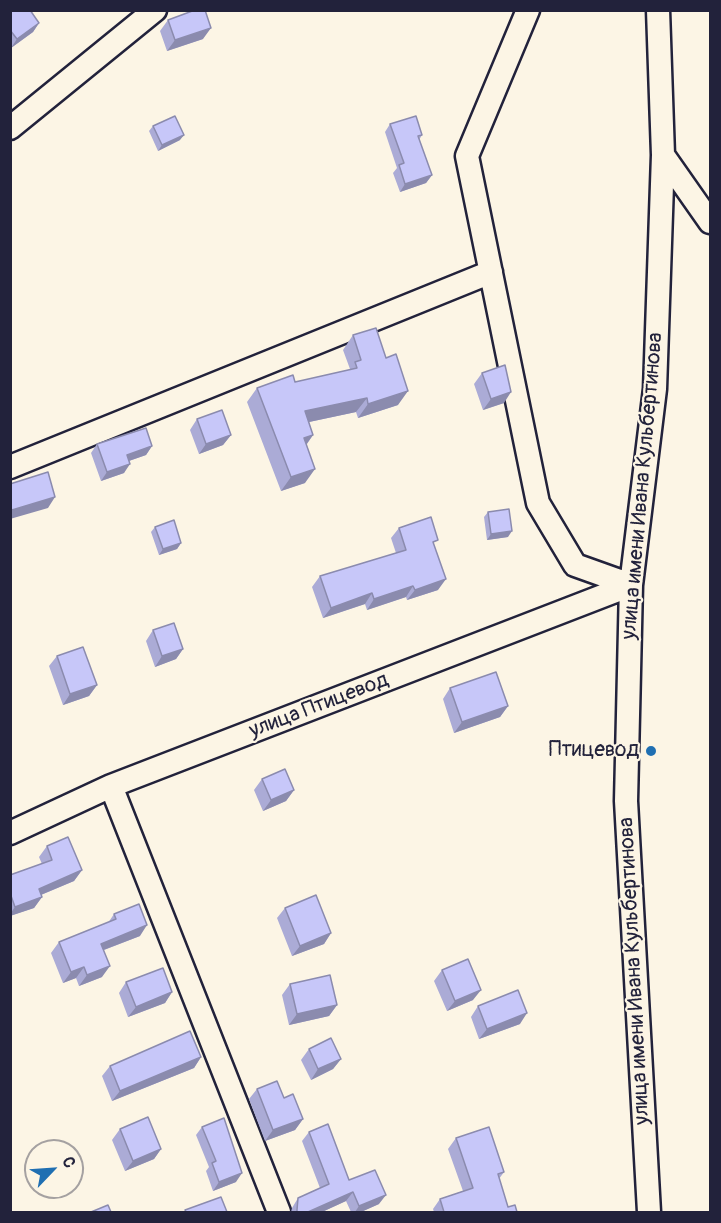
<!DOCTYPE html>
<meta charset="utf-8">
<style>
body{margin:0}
#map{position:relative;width:721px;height:1223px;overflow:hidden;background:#fcf5e5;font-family:Pangolin,sans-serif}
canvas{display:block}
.frame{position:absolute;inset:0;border:12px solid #22223b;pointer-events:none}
.north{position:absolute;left:24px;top:1139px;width:60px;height:60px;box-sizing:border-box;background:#fcf5e5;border:2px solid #a5a1a1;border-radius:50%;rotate:65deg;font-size:16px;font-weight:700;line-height:24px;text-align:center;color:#22223b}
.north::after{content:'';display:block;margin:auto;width:21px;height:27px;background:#1f6fb2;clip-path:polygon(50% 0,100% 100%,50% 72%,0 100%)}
</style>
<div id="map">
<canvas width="721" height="1223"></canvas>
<div class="frame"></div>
<div class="north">С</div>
</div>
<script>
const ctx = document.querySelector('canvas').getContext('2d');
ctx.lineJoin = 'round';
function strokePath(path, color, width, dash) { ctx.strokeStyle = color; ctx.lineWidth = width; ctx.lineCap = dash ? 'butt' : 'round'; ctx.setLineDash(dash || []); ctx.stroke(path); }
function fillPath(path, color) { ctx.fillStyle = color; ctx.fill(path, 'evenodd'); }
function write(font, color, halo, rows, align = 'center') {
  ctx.font = font + ' Pangolin,sans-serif'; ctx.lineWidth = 4.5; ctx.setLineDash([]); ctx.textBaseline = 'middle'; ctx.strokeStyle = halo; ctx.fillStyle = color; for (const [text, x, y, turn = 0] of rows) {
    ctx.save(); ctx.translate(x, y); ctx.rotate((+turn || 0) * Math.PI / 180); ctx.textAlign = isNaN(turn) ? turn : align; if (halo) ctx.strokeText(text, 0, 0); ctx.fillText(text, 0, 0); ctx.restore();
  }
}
const street = new Path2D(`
 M528 10 467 156 538 503 575 565 631 585
 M10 128 155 10
 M663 155 710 222
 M10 467 491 272
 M111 786 279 1212
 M10 833 111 786 631 585
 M649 1212 626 801 631 585 655 389 663 155 658 10`);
strokePath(street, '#22223b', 27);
strokePath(street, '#fcf5e5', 22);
fillPath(new Path2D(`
 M10 10 39 23 33 32 11 48Z
 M168 20 203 39 167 51 160 31Z
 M390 124 422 135 419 140 432 175 426 183 400 192 393 173 397 168 385 132Z
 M153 126 180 140 158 151 149 131Z
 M353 335 398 405 358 418 356 412 309 422 313 435 307 444 305 483 281 491 247 402 257 388 295 382 349 370 350 369 343 350Z
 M482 373 504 403 483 410 474 384Z
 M197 419 231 435 223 445 199 454 190 430Z
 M97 444 152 446 146 455 129 461 124 473 101 481 91 453Z
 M488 512 508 537 487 540 484 517Z
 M155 527 181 543 177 549 159 555 151 532Z
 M399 528 434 545 438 590 407 600 406 597 367 610 365 604 323 618 312 587 320 576 396 553 391 538Z
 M153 630 183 649 176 659 155 667 146 641Z
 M57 656 97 685 89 696 63 705 49 666Z
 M450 688 508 706 500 717 454 733 443 699Z
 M262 779 294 790 286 801 263 811 254 790Z
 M47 846 82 870 74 881 41 895 42 897 34 908 10 916V875L42 864 39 857Z
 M285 908 331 933 324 944 292 956 277 918Z
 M114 914 140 936 104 950 102 977 79 986 76 978 63 983 51 953 59 942 108 923Z
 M442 970 473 1000 447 1011 434 981Z
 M126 982 172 992 165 1003 128 1017 119 993Z
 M290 984 337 1005 329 1016 289 1025 282 995Z
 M478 1006 520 1024 479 1039 471 1017Z
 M309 1049 341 1059 333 1069 311 1080 301 1060Z
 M201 1057 194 1068 112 1101 102 1076 110 1066Z
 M257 1089 284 1098 303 1119 295 1130 265 1141 249 1099Z
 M202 1127 236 1182 213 1191 206 1171 209 1167 196 1135Z
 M120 1129 161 1149 154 1159 125 1171 112 1140Z
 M309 1132 349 1180 379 1204 361 1212H351L346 1201 322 1212H291L292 1208 298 1198 320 1188 302 1141Z
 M456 1138 504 1172 499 1179 508 1207 517 1212H434L433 1209 440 1199 463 1191 448 1149Z`), '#ababd6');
fillPath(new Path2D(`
 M39 23 33 32 11 48 17 39Z
 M211 28 203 39 167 51 175 40Z
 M184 135 180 140 158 151 162 145Z
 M432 175 426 183 400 192 405 184Z
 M408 391 398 405 358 418 368 404Z
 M511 392 504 403 483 410 491 399Z
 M367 398 356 412 295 425 305 411Z
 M231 435 223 445 199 454 206 444Z
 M313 435 303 449 304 438Z
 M152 446 146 455 120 464 127 455Z
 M130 464 124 473 101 481 107 472Z
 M315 469 305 483 281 491 291 477Z
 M55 497 48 508 10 519V512L12 510Z
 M512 531 508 537 487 540 491 534Z
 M181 543 177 549 159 555 163 549Z
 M446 579 438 590 407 600 415 590Z
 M413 586 406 597 367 610 374 599Z
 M372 593 365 604 323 618 331 608Z
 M183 649 176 659 155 667 162 656Z
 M97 685 89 696 63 705 70 694Z
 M508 706 500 717 454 733 462 722Z
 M294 790 286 801 263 811 271 800Z
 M82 870 74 881 31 899 39 889Z
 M42 897 34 908 10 916V914L15 907Z
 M147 925 140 936 93 954 101 944Z
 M331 933 324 944 292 956 300 946Z
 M110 966 102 977 79 986 87 975Z
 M84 967 76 978 63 983 71 972Z
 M481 990 473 1000 447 1011 455 1001Z
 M172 992 165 1003 128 1017 136 1007Z
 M337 1005 329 1016 289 1025 297 1014Z
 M527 1013 520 1024 479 1039 487 1029Z
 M201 1057 194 1068 112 1101 120 1091Z
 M341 1059 333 1069 311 1080 318 1069Z
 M303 1119 295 1130 265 1141 273 1130Z
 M161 1149 154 1159 125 1171 133 1161Z
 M242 1173 236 1182 213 1191 219 1182Z
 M353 1192 346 1201 322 1212H308Z
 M386 1195 379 1204 361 1212H355L359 1206Z`), '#8b8bae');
const building = new Path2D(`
 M10 10H30L39 23 17 39 10 30Z
 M195 10H205L211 28 175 40 168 20Z
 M175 116 184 135 162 145 153 126Z
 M416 116 422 135 418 136 432 175 405 184 399 165 404 163 390 124Z
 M376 328 386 358 396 354 408 391 368 404 367 398 305 411 313 435 304 438 315 469 291 477 257 388 293 375 295 382 357 368 355 362 361 360 353 335Z
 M505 365 511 392 491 399 482 373Z
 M222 410 231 435 206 444 197 419Z
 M146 428 152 446 127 455 130 464 107 472 97 444Z
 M48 472 55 497 12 510 10 506V484Z
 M509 509 512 531 491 534 488 512Z
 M431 517 438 540 433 542 446 579 415 590 413 586 374 599 372 593 331 608 320 576 406 550 399 528Z
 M174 520 181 543 163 549 155 527Z
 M174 623 183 649 162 656 153 630Z
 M83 647 97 685 70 694 57 656Z
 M496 672 508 706 462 722 450 688Z
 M285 769 294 790 271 800 262 779Z
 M68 837 82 870 39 889 42 897 15 907 10 893V875L52 860 47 846Z
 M316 895 331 933 300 946 285 908Z
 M139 904 147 925 101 944 110 966 87 975 84 967 71 972 59 942 116 919 114 914Z
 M468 959 481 990 455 1001 442 970Z
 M163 968 172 992 136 1007 126 982Z
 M330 975 337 1005 297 1014 290 984Z
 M518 990 527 1013 487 1029 478 1006Z
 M190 1031 201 1057 120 1091 110 1066Z
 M331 1038 341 1059 318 1069 309 1049Z
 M277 1081 284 1098 293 1094 303 1119 273 1130 257 1089Z
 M148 1117 161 1149 133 1161 120 1129Z
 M224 1118 242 1173 219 1182 212 1163 216 1161 202 1127Z
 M328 1124 349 1180 375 1170 386 1195 359 1206 353 1192 308 1212H297V1210L298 1198 329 1184 309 1132Z
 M489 1127 504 1172 498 1174 508 1207 515 1205 517 1212H444L440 1199 473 1188 456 1138Z
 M221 1197 227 1212H186L185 1210Z
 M108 1205 111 1212H91Z`);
fillPath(building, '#c7c7f9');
strokePath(building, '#8b8bae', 1.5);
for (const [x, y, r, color] of [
 [651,751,6,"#1f6fb2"]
]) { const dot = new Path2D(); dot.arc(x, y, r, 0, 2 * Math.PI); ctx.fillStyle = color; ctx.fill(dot); strokePath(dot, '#fcf5e5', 2); }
write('21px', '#22223b', '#fcf5e5', [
 ["улица имени Ивана Кульбертинова",643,486,-85],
 ["улица Птицевод",319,706,-21],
 ["улица имени Ивана Кульбертинова",635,971,-93]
]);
write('21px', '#22223b', '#fcf5e5', [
 ["Птицевод",639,751]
], 'right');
</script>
